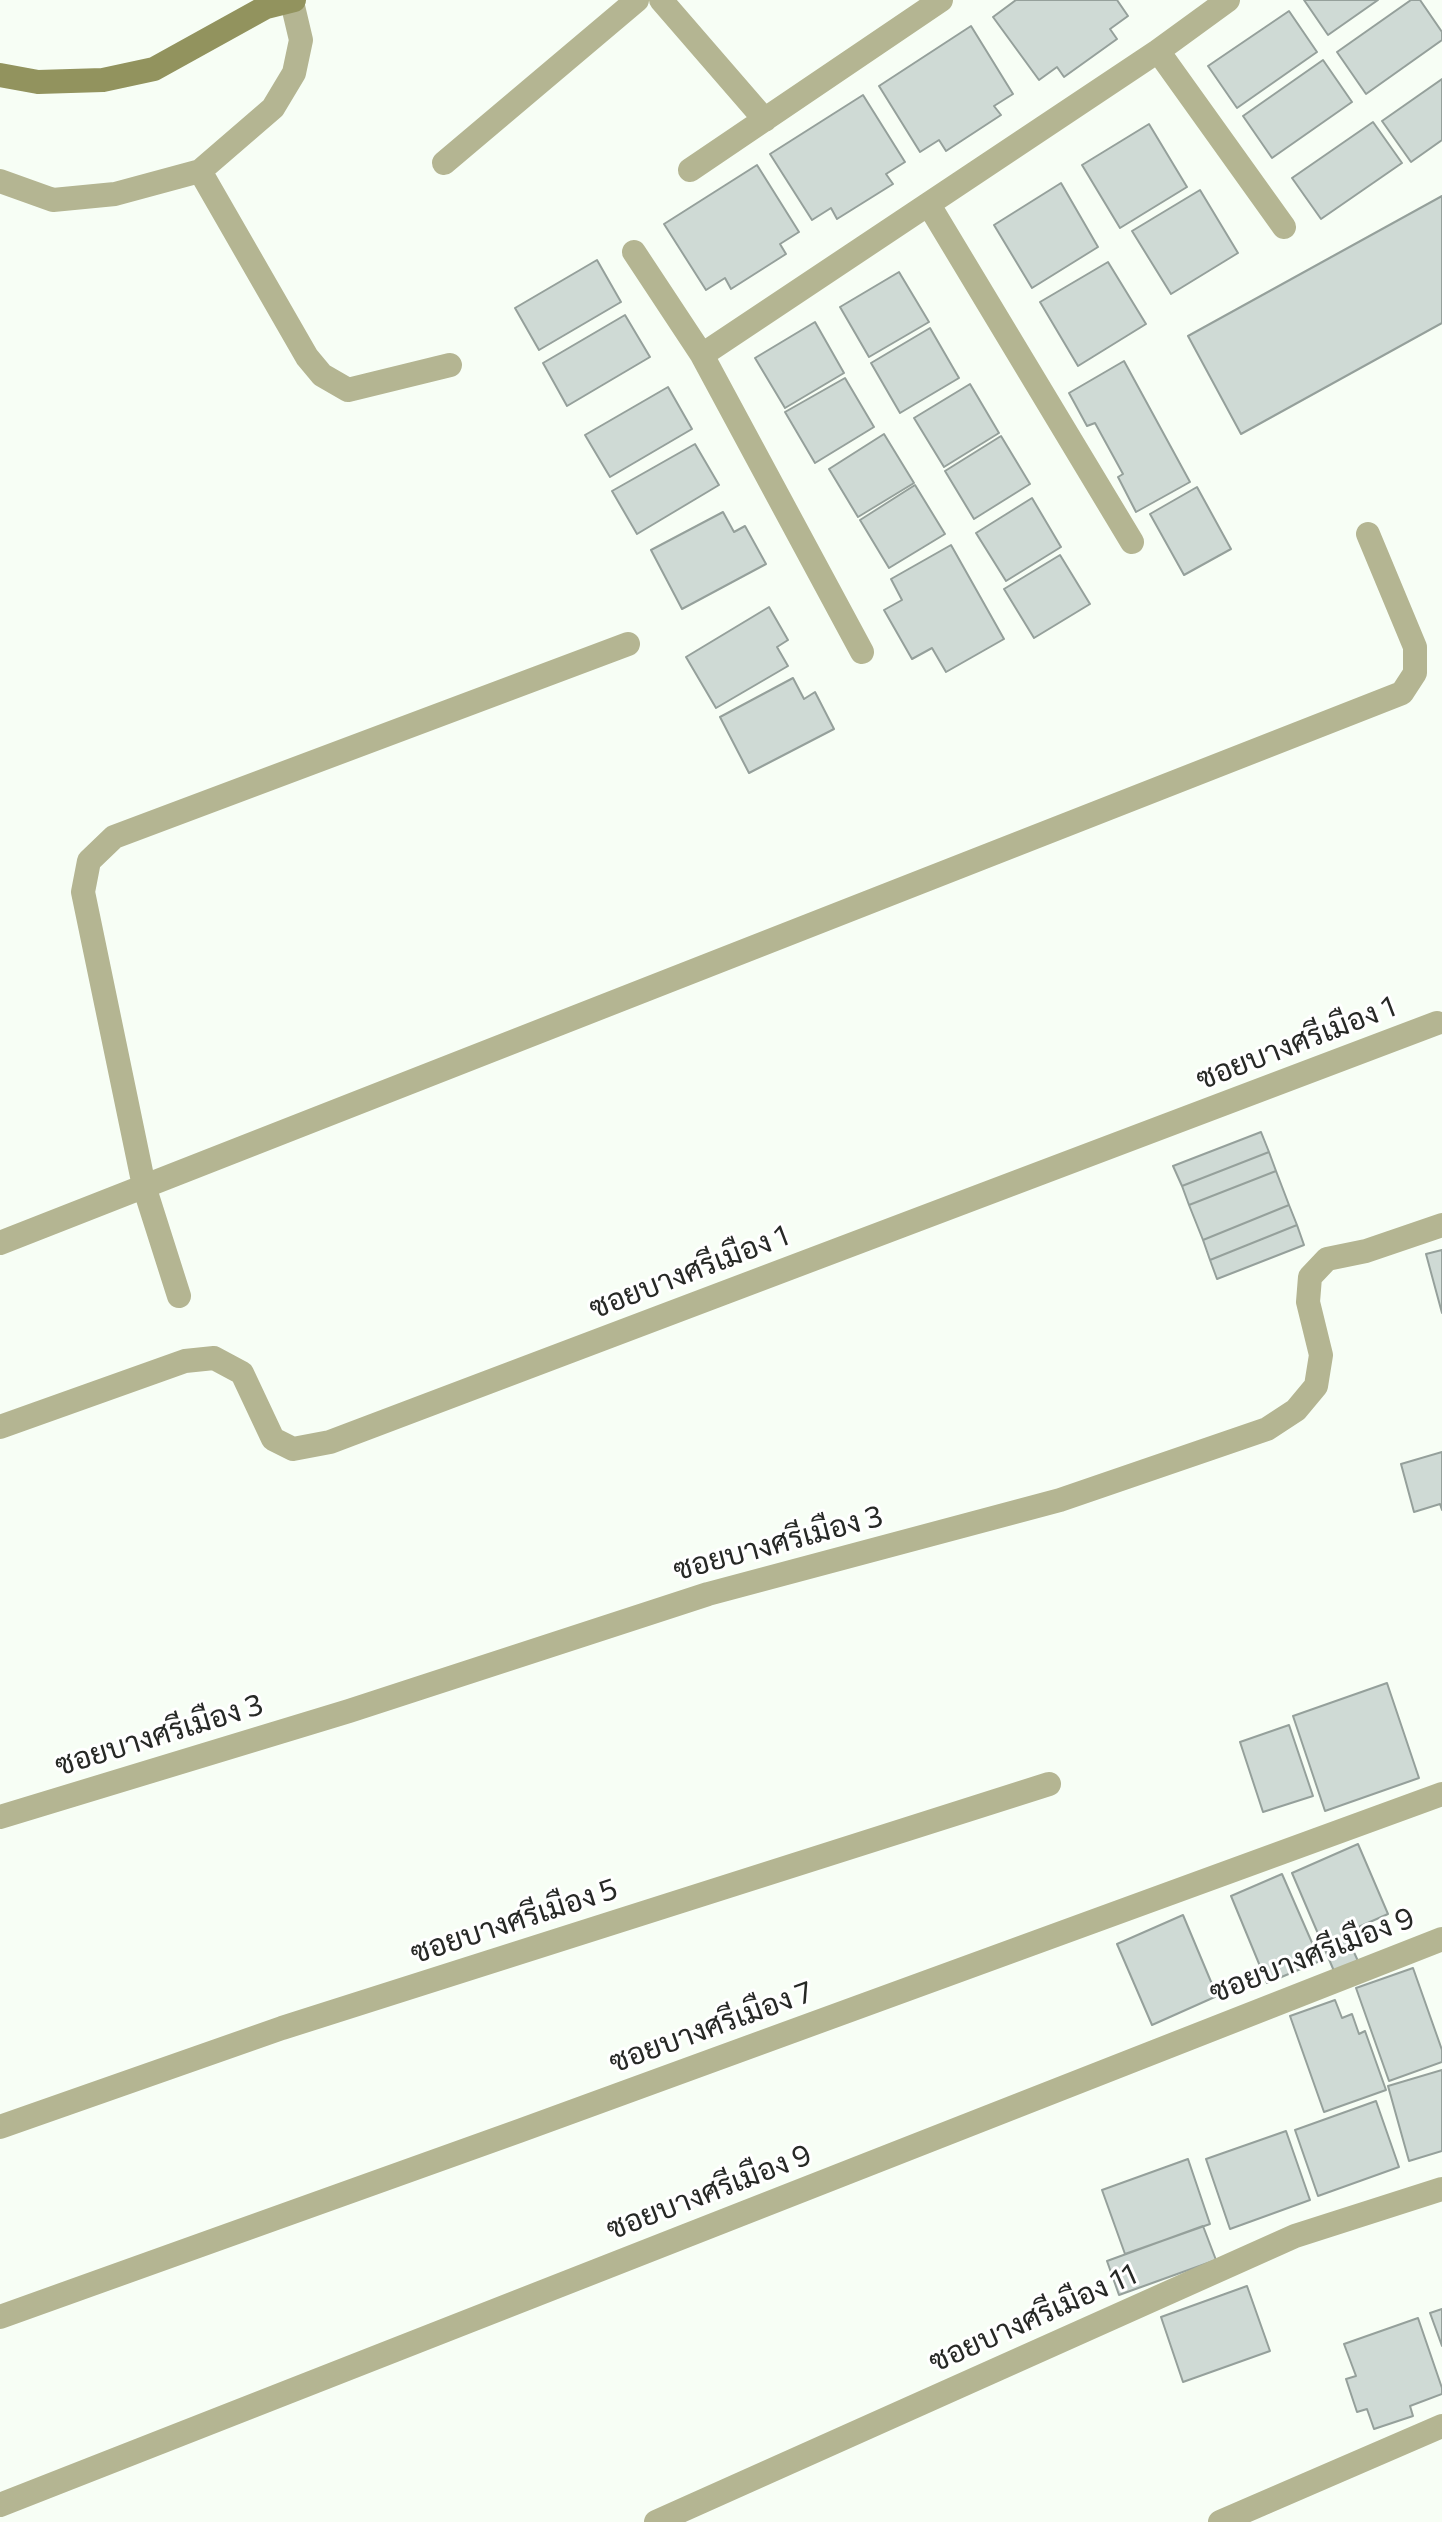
<!DOCTYPE html>
<meta charset="utf-8">
<style>
body{margin:0}
canvas{display:block;background:#f7fef5}
</style>
<canvas width="1442" height="2522"></canvas>
<script>
const ctx = document.querySelector('canvas').getContext('2d');
ctx.lineJoin = 'round';
function fillPath(path, color) { ctx.fillStyle = color; ctx.fill(path, 'evenodd'); }
function strokePath(path, color, width, dash) { ctx.strokeStyle = color; ctx.lineWidth = width; ctx.lineCap = dash ? 'butt' : 'round'; ctx.setLineDash(dash || []); ctx.stroke(path); }
function write(font, color, halo, rows, align = 'center') {
  ctx.font = font + ' Commissioner,Sarabun,sans-serif'; ctx.lineWidth = 6; ctx.setLineDash([]); ctx.textBaseline = 'middle'; ctx.strokeStyle = halo; ctx.fillStyle = color; for (const [text, x, y, turn = 0] of rows) {
    ctx.save(); ctx.translate(x, y); ctx.rotate((+turn || 0) * Math.PI / 180); ctx.textAlign = isNaN(turn) ? turn : align; if (halo) ctx.strokeText(text, 0, 0); ctx.fillText(text, 0, 0); ctx.restore();
  }
}
const building = new Path2D(`
 M1016 0H1117L1128 16 1110 29 1117 39 1064 77 1057 67 1039 80 993 17Z
 M1304 0H1378L1328 35Z
 M1411 0H1420L1442 32V40L1366 94 1337 52Z
 M1289 11 1317 52 1237 108 1208 66Z
 M971 26 1013 94 994 106 1001 115 946 151 939 140 920 152 879 86Z
 M1323 60 1352 102 1272 158 1243 116Z
 M1442 79V140L1411 162 1382 121Z
 M863 95 905 162 886 174 893 184 837 219 831 208 812 220 770 154Z
 M1373 122 1402 163 1321 219 1292 178Z
 M1149 124 1187 187 1120 228 1082 165Z
 M757 165 799 232 780 244 786 254 731 289 725 278 706 290 664 224Z
 M1061 183 1098 247 1032 288 994 225Z
 M1200 190 1238 253 1171 294 1132 231Z
 M1442 196V323L1241 434 1188 336Z
 M597 260 621 302 539 350 515 308Z
 M1108 262 1146 324 1078 366 1040 302Z
 M899 272 929 322 869 357 840 307Z
 M625 315 650 357 567 406 543 363Z
 M815 322 844 373 785 408 755 358Z
 M930 328 959 378 900 413 871 363Z
 M1124 361 1190 482 1136 512 1118 477 1123 474 1095 423 1087 426 1069 393Z
 M845 378 874 427 815 463 785 412Z
 M970 384 999 433 944 467 914 418Z
 M668 387 692 429 610 477 585 435Z
 M884 434 914 483 858 517 829 469Z
 M1001 436 1030 484 974 519 945 471Z
 M695 444 719 485 637 534 612 491Z
 M915 485 945 534 889 568 860 520Z
 M1197 487 1231 549 1184 575 1150 514Z
 M1032 498 1061 547 1006 581 976 533Z
 M723 512 734 532 745 526 766 564 682 609 651 550Z
 M951 545 1004 639 946 672 932 648 912 659 884 610 902 600 891 579Z
 M1060 555 1090 604 1034 638 1004 589Z
 M769 607 788 640 777 647 788 666 716 708 686 657Z
 M793 678 804 699 815 692 834 729 749 773 720 717Z
 M1261 1132 1269 1152 1182 1186 1173 1166Z
 M1269 1152 1276 1171 1189 1205 1182 1186Z
 M1276 1171 1289 1205 1203 1240 1189 1205Z
 M1289 1205 1297 1225 1210 1260 1203 1240Z
 M1297 1225 1304 1245 1217 1279 1210 1260Z
 M1442 1250V1313L1426 1254Z
 M1442 1452V1510L1440 1504 1414 1512 1401 1464Z
 M1387 1683 1419 1778 1325 1811 1293 1716Z
 M1289 1725 1313 1796 1263 1812 1240 1742Z
 M1358 1844 1388 1914 1345 1933 1358 1961 1334 1971 1292 1873Z
 M1282 1874 1320 1961 1267 1983 1231 1896Z
 M1183 1915 1217 1996 1152 2025 1117 1944Z
 M1413 1968 1442 2050V2062L1389 2081 1356 1988Z
 M1335 2000 1342 2018 1352 2014 1359 2034 1365 2031 1386 2090 1324 2112 1290 2016Z
 M1442 2070V2151L1409 2161 1388 2086Z
 M1376 2101 1399 2167 1318 2196 1295 2130Z
 M1286 2131 1310 2200 1230 2229 1206 2159Z
 M1188 2159 1210 2224 1125 2254 1102 2190Z
 M1203 2226 1216 2260 1119 2295 1107 2261Z
 M1247 2286 1270 2351 1183 2382 1161 2317Z
 M1442 2309V2346L1430 2313Z
 M1418 2318 1442 2388V2394L1410 2406 1413 2416 1374 2429 1367 2409 1357 2412 1346 2379 1356 2376 1344 2344Z`);
fillPath(building, '#cfdad5');
strokePath(building, '#95a09b', 2);
strokePath(new Path2D(`
 M200 171 307 357 322 375 348 390 450 365
 M0 181 53 200 115 194 200 171 273 108 294 73 301 40 292 2
 M0 2127 282 2028 1049 1784
 M0 2505 1442 1939
 M656 2522 1295 2236 1442 2189
 M1220 2522 1442 2426`), '#b4b592', 24);
strokePath(new Path2D(`
 M661 0 765 120
 M1158 51 1284 227
 M444 163 637 0
 M690 170 941 0
 M929 205 1132 542
 M634 252 702 355 862 652
 M702 355 1158 51 1228 0
 M0 1243 1402 693 1415 673V647L1368 534
 M179 1296 144 1186 83 892 89 861 114 837 628 644
 M0 1427 185 1361 214 1358 242 1373 273 1439 293 1449 330 1442 1437 1023
 M0 1817 349 1711 708 1594 1060 1500 1267 1429 1296 1410 1316 1386 1321 1355 1308 1302 1310 1277 1327 1259 1366 1251 1442 1225
 M0 2317 519 2131 1442 1794`), '#b4b592', 24);
strokePath(new Path2D(`
 M0 75 38 82 103 80 154 69 266 7 294 0`), '#92935e', 24);
write('30px', '#272926', '#fff', [
 ["ซอยบางศรีเมือง 1",1296,1043,-21],
 ["ซอยบางศรีเมือง 1",689,1272,-21],
 ["ซอยบางศรีเมือง 3",778,1543,-15],
 ["ซอยบางศรีเมือง 3",159,1735,-17],
 ["ซอยบางศรีเมือง 5",514,1921,-18],
 ["ซอยบางศรีเมือง 9",1312,1955,-21],
 ["ซอยบางศรีเมือง 7",711,2027,-20],
 ["ซอยบางศรีเมือง 9",709,2192,-21],
 ["ซอยบางศรีเมือง 11",1033,2318,-24]
]);
</script>
